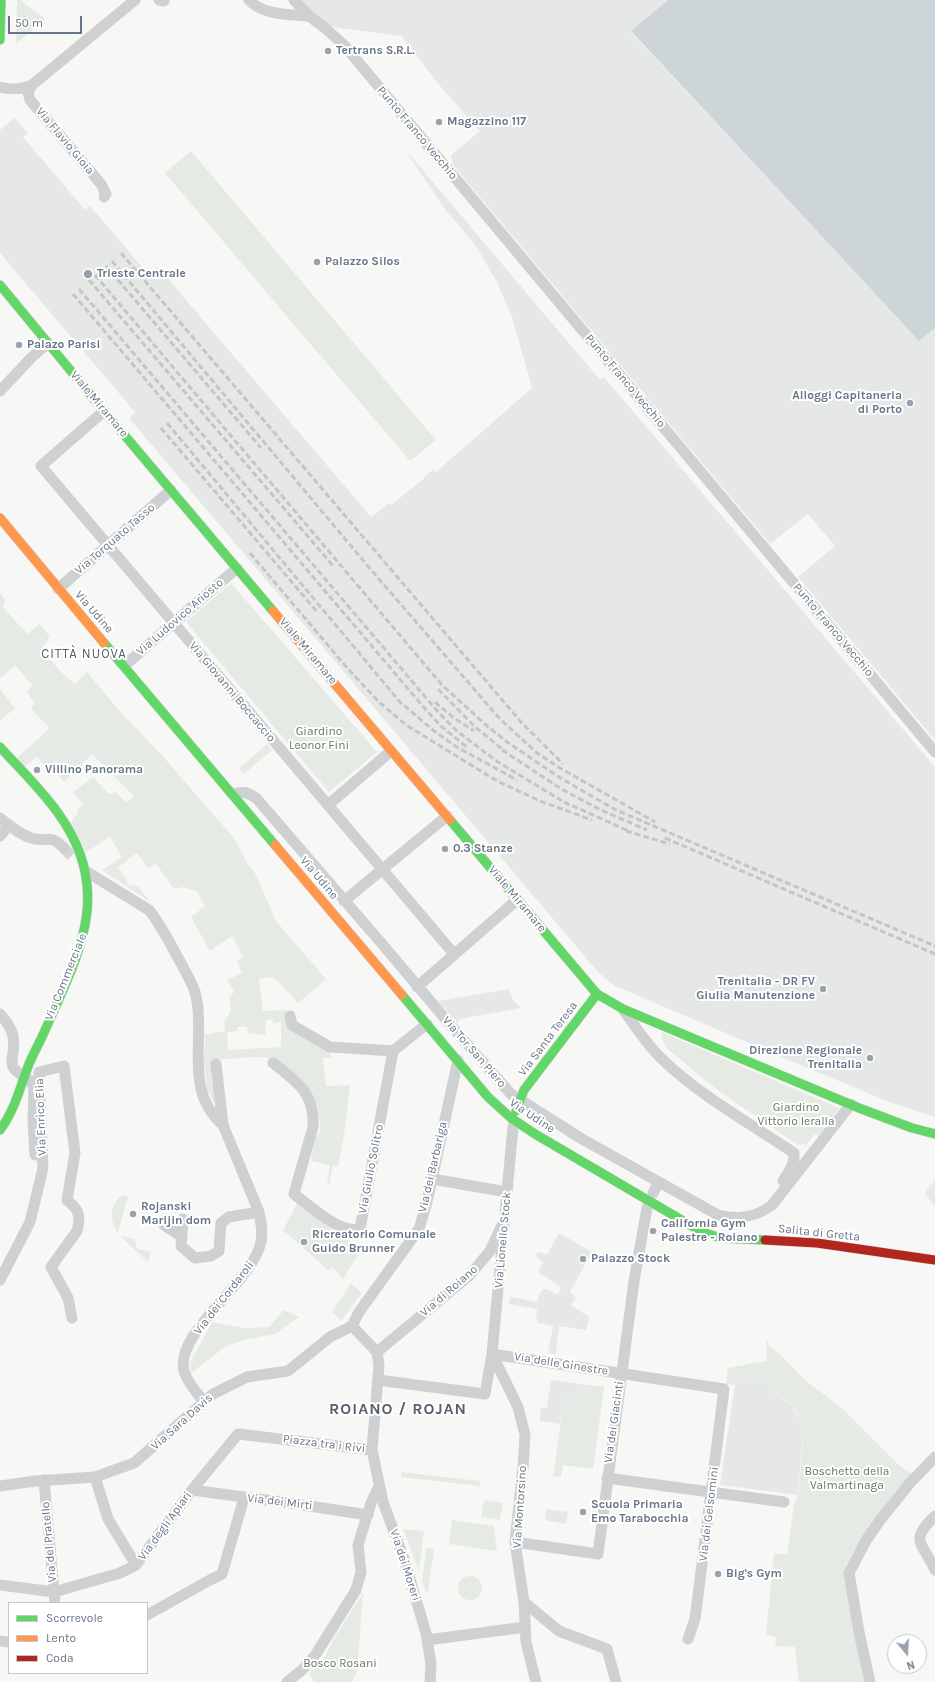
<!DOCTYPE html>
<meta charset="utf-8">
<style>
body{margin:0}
#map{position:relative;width:935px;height:1682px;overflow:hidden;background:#f7f7f6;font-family:Karla,sans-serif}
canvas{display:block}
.legend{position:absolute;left:8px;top:1602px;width:140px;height:72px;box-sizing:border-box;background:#fff;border:1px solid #c2c8cf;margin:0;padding:5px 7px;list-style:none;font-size:12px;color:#677686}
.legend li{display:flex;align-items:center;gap:8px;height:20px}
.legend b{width:20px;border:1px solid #c2c8cf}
.north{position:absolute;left:887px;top:1634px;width:40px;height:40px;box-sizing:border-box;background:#fff;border:1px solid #c2c8cf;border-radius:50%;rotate:162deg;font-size:11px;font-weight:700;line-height:16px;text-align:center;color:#677686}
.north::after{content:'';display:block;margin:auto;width:14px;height:18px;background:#99a3ad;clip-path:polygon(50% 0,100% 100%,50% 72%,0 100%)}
.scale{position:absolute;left:8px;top:16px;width:74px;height:18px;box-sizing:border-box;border:2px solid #677686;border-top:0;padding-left:5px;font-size:12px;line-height:14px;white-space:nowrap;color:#677686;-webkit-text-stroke:3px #fff;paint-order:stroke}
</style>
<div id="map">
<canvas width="935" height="1682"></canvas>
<ul class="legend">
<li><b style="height:5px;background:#63d668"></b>Scorrevole</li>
<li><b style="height:5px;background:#ff974d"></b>Lento</li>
<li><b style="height:5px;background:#b3261e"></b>Coda</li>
</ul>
<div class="north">N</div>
<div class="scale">50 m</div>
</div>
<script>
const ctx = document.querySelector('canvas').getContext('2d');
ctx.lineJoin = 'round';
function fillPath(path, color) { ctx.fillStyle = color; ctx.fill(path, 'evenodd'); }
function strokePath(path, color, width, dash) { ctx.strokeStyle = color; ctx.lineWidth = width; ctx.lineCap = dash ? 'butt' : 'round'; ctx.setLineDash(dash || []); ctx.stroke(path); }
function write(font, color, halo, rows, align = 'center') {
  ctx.font = font + ' Karla,sans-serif'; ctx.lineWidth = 4; ctx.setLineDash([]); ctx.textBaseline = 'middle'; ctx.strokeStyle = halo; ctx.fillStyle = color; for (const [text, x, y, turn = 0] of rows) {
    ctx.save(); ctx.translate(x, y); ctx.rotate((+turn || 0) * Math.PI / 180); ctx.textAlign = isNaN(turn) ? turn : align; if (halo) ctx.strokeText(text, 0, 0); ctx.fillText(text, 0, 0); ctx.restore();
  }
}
fillPath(new Path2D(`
 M299 0H668L631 32 919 341 935 328V740L798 577 835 546 808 514 770 544 453 165 451 155 480 131 441 87 401 36 331 27 309 12Z
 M15 118 28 133 23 137 85 210 90 206 148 274 158 267 371 517 389 503 391 505 421 481 433 469 436 472 532 388 512 317 497 282 476 246 444 208 404 148 600 380 604 377 935 767V1117L892 1103 815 1071 615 986 598 972 129 418 135 413 134 411 0 253V130Z
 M509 989 513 1000 521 1008 460 1019 457 1023 438 1001Z
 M559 1233 592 1252 570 1292 576 1298 571 1305 589 1317 586 1330 559 1326 556 1354 548 1353 553 1326 538 1323 536 1319 537 1309 509 1304 510 1297 537 1302 540 1293 543 1289H547L558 1295 561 1287 538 1272 543 1262 535 1256 538 1252 540 1253 541 1252 547 1255Z
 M727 1375 770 1384 772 1391 790 1404 799 1416 802 1425 803 1434 798 1495 720 1485 735 1385 726 1384Z
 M551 1380 581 1384 579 1399 565 1398 560 1424 540 1421 541 1408H547Z
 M546 1509 568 1512 566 1524 545 1520Z`), '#e6e7e7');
fillPath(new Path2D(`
 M17 0H21C28 9 38 10 45 19L16 44Z
 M191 151 436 440 410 461 165 173Z
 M231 583 377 752 329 792 186 622Z
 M0 593 5 599 3 607 27 634 40 624 50 637 41 649 61 672 75 684 87 672 121 713 159 752 233 837 249 866 254 871 276 921 326 979 298 1003 274 977 259 979 263 1011 287 1010 290 1026 329 1050 332 1058H323L326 1086 350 1085 344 1136 338 1166 333 1165 329 1185H327L330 1165 311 1161 315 1139 321 1130C316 1097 313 1087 286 1068 278 1063 270 1057 260 1057 245 1057 229 1059 214 1060L218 1111 207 1089 204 1059 205 1035 225 1031 224 1022 231 1011 229 997 234 992 227 980 242 973 237 961 243 957 232 936 210 951 191 917 205 906 197 891 183 887 174 889 156 864 148 868 137 853 118 867 129 885 138 886 150 902 102 870 122 857 110 837 86 852 71 822 78 813V809L83 804 73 792 93 777 109 794 116 792 126 802 134 796 92 754 64 782 56 772 52 774 37 757 25 767 17 758 50 728 31 709 35 703 27 693 32 685 15 665 0 679ZM273 1019V1023L281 1022V1047L228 1050 227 1032 238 1031V1027H247L248 1033 265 1035 266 1020Z
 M0 689 15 708 0 721Z
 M267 744 272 750 244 774 239 768Z
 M661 1032 839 1108 819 1136 815 1134 807 1144 798 1145 723 1094 695 1072 667 1048 663 1041Z
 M935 1180V1207L925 1193Z
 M122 1196H128L118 1233C110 1223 109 1203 122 1196Z
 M298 1202 354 1245 363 1247 343 1279 332 1267 328 1270 283 1230Z
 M120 1236 135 1239 136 1248 151 1252 148 1262Z
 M351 1283 362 1293 341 1321 332 1312Z
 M284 1310 299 1317 275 1334 243 1340 225 1347 191 1373 190 1363 212 1322 245 1328 269 1327Z
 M766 1339 770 1347 781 1355 805 1380 843 1409 899 1465 913 1475 873 1523 846 1566 845 1580 864 1682H799L795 1647 775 1646 776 1637 766 1635 774 1553 787 1555 794 1504 798 1495C800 1475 807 1432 799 1415 794 1405 782 1396 771 1391L770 1384 727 1375 728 1368 767 1361Z
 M581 1384 604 1387 593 1469 563 1465 561 1477 553 1476 564 1403 565 1398 579 1399Z
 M401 1472 480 1481V1486L401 1477Z
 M484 1500 503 1503 500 1520 481 1517Z
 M452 1520 494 1526 497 1551 449 1544Z
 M403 1529 424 1531 419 1571Z
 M426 1548 434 1549 428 1593 426 1592 422 1581Z
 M458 1588a12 12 0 1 1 24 0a12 12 0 1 1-24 0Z
 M363 1593 357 1672 352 1682H314L309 1673 323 1660 336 1635Z`), '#e6eae4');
fillPath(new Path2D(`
 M668 0H935V328L919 341 631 31Z`), '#ced5d9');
strokePath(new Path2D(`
 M64 848 75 860`), '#d3d7da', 11, [11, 5.5]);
const fast = new Path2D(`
 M0 40 1 0
 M0 285 104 411 273 611
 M104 643 275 845
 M0 747C20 769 41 789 58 813 114 890 80 952 46 1028 41 1040 34 1052 29 1064 20 1087 15 1110 0 1130
 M450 820 597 994 623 1009 859 1108 912 1128 935 1134
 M402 995 488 1097 511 1118 535 1134 702 1232 721 1238 765 1240
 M516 1111 524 1090 597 994`);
const slow = new Path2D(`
 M0 518 104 643
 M273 611 450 820
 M275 845 402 995`);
const jam = new Path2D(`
 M765 1240 817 1243 935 1260`);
strokePath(fast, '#d3d4d5', 10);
strokePath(slow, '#d3d4d5', 10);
strokePath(jam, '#d3d4d5', 10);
strokePath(new Path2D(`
 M159 0 164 1
 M249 0C262 15 291 15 309 16
 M294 0 309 16 325 28 344 45 935 752
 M32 85 28 92 30 100 101 184 106 194 104 197
 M0 87C12 90 21 90 32 85L135 0
 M0 391 31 358 48 343
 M104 411 41 466 454 954
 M58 589 171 490
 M124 666 237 568
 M232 794C242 791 249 792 257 799L383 945 453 1028 511 1094 582 1139 718 1215C738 1220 755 1218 772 1205L851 1104
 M328 805 391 751
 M0 818 9 825
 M0 836 9 825C17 831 25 837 34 839 49 841 51 835 64 848
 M87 872 149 910C162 926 171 946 182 965 186 973 192 983 195 992 207 1037 182 1090 223 1125L259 1212C261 1222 263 1232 261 1242 252 1284 175 1331 184 1371 187 1383 197 1392 204 1402
 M344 901 447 816
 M417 987 518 899
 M624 1011C636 1027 647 1045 662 1059 700 1096 750 1123 794 1153 795 1164 789 1172 783 1181
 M0 1014C6 1021 11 1027 13 1036 17 1062 0 1064 31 1081L34 1089 33 1121 35 1155
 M290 1016 292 1025 330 1047 393 1051
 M273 1063C297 1082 315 1093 313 1127L294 1194C310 1206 340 1234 360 1229L393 1051 427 1024
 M216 1064 223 1125
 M432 1179 507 1192
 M653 1193 659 1182
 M183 1219 181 1246 195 1258 211 1256 219 1251 221 1223 229 1217 259 1212
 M164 1225 182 1237
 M0 1280 30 1222 43 1168 39 1072 64 1066 75 1153 67 1200C79 1209 81 1217 77 1231L51 1267 68 1298 72 1318
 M352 1326 377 1352 379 1365 372 1450 383 1502 404 1559 426 1633 431 1664 430 1682
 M352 1326 359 1312 419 1229 427 1202 458 1060
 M377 1352 470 1275 490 1251 501 1227
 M492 1354 724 1389 695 1619 688 1639
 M492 1354 518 1407 525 1435 523 1467 515 1542 524 1602 526 1642 536 1682
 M378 1380 485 1394 492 1354 513 1127
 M95 1477 108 1519 136 1565
 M607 1478 784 1502
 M44 1480 55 1603
 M0 1486 35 1481 95 1477 134 1463 213 1394 247 1377 288 1371 330 1337 352 1326
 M192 1490 303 1505 368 1515
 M935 1516C908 1541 923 1543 935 1570
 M515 1542 598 1554 634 1281 647 1208
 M0 1585 54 1592 120 1573 136 1565 192 1490 238 1434 372 1450
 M524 1602 559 1631 607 1649 616 1682
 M147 1615 210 1580 222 1574 244 1498
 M427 1640 525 1627
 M0 1641 9 1642
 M287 1682 302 1670 316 1654 356 1590 361 1572 358 1545 371 1503 379 1486
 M870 1682 859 1632 849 1573 867 1539 881 1519 910 1483 935 1457`), '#cfd0d1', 11);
strokePath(fast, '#63d668', 9);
strokePath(slow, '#ff974d', 9);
strokePath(jam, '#b3261e', 9);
strokePath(new Path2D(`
 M121 253 521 722 563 764
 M112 261 372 571 500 719 537 753 560 768 655 822
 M106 266 261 448
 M95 275 442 685 486 725 507 742 562 779 616 810 935 946
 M89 280 334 567
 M79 289 439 713 458 732 498 762 569 805
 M73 294 426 710 442 727 468 748
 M167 423 400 702 433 730 455 746 517 780
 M161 428 318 613
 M250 553 348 669 379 702 406 725 497 781 540 801 592 820
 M438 689 474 726 507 753
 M435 702 454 718 474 731
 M502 750 563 790 601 810 647 830
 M564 802 631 832
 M626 831 670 844
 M665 838 935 954`), '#c4c6c6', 3, [6, 3]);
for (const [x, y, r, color] of [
 [328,51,4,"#99a3ad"],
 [439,122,4,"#99a3ad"],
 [317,262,4,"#99a3ad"],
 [88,274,5,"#99a3ad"],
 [19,345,4,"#99a3ad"],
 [910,403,4,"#99a3ad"],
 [37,770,4,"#99a3ad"],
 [445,849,4,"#99a3ad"],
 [823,989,4,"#99a3ad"],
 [870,1058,4,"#99a3ad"],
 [133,1214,4,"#99a3ad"],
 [653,1231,4,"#99a3ad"],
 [304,1242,4,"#99a3ad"],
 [583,1259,4,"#99a3ad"],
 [583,1512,4,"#99a3ad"],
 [718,1574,4,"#99a3ad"]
]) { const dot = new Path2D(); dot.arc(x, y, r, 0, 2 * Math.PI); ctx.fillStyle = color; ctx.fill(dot); strokePath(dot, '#fff', 1.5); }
write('bold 12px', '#677686', '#fff', [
 ["Tertrans S.R.L.",336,51],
 ["Magazzino 117",447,122],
 ["Palazzo Silos",325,262],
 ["Trieste Centrale",97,274],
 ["Palazo Parisi",27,345],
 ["Alloggi Capitaneria",902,396,"right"],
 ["di Porto",902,410,"right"],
 ["Villino Panorama",45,770],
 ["0.3 Stanze",453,849],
 ["Trenitalia - DR FV",815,982,"right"],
 ["Giulia Manutenzione",815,996,"right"],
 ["Direzione Regionale",862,1051,"right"],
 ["Trenitalia",862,1065,"right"],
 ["Rojanski",141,1207],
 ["Marijin dom",141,1221],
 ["California Gym",661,1224],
 ["Palestre - Roiano",661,1238],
 ["Ricreatorio Comunale",312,1235],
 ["Guido Brunner",312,1249],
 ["Palazzo Stock",591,1259],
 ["Scuola Primaria",591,1505],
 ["Emo Tarabocchia",591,1519],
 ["Big's Gym",726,1574]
], 'left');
write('12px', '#677686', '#fff', [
 ["Punto Franco Vecchio",417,133,50],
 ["Via Flavio Gioia",65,141,50],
 ["Punto Franco Vecchio",625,381,50],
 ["Viale Miramare",99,404,50],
 ["Via Torquato Tasso",115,539,-41],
 ["Via Udine",94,612,49],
 ["Via Ludovico Ariosto",180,617,-41],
 ["Punto Franco Vecchio",833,630,50],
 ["Viale Miramare",308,651,50],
 ["Via Giovanni Boccaccio",232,692,50],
 ["Via Udine",319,878,50],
 ["Viale Miramare",517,899,50],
 ["Via Commerciale",66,977,-68],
 ["Via Santa Teresa",548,1039,-53],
 ["Via Tor San Piero",474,1052,49],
 ["Via Udine",532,1116,34],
 ["Via Enrico Elia",41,1117,-92],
 ["Via dei Barbariga",433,1167,-77],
 ["Via Giulio Solitro",371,1169,-79],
 ["Salita di Gretta",819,1233,6],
 ["Via Lionello Stock",503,1240,-85],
 ["Via di Roiano",449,1291,-41],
 ["Via dei Cordaroli",224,1298,-52],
 ["Via delle Ginestre",561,1364,9],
 ["Via Sara Davis",182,1422,-42],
 ["Via dei Giacinti",614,1422,-82],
 ["Piazza tra i Rivi",324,1444,7],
 ["Via dei Mirti",280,1502,7],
 ["Via Montorsino",520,1507,-86],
 ["Via dei Gelsomini",709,1514,-83],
 ["Via degli Apiari",165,1526,-54],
 ["Via del Pratello",49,1542,-95],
 ["Via dei Moreri",405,1565,72]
]);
write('12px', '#657862', '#fff', [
 ["Giardino",319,732],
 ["Leonor Fini",319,746],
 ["Giardino",796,1108],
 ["Vittorio Ieralla",796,1122],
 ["Boschetto della",847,1472],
 ["Valmartinaga",847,1486],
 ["Bosco Rosani",340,1664]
]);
ctx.letterSpacing = '1px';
write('13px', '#55606b', '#fff', [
 ["CITTÀ NUOVA",84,654]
]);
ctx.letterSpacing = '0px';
ctx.letterSpacing = '1px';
write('bold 16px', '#55606b', '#fff', [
 ["ROIANO / ROJAN",398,1409]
]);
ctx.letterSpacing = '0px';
</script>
